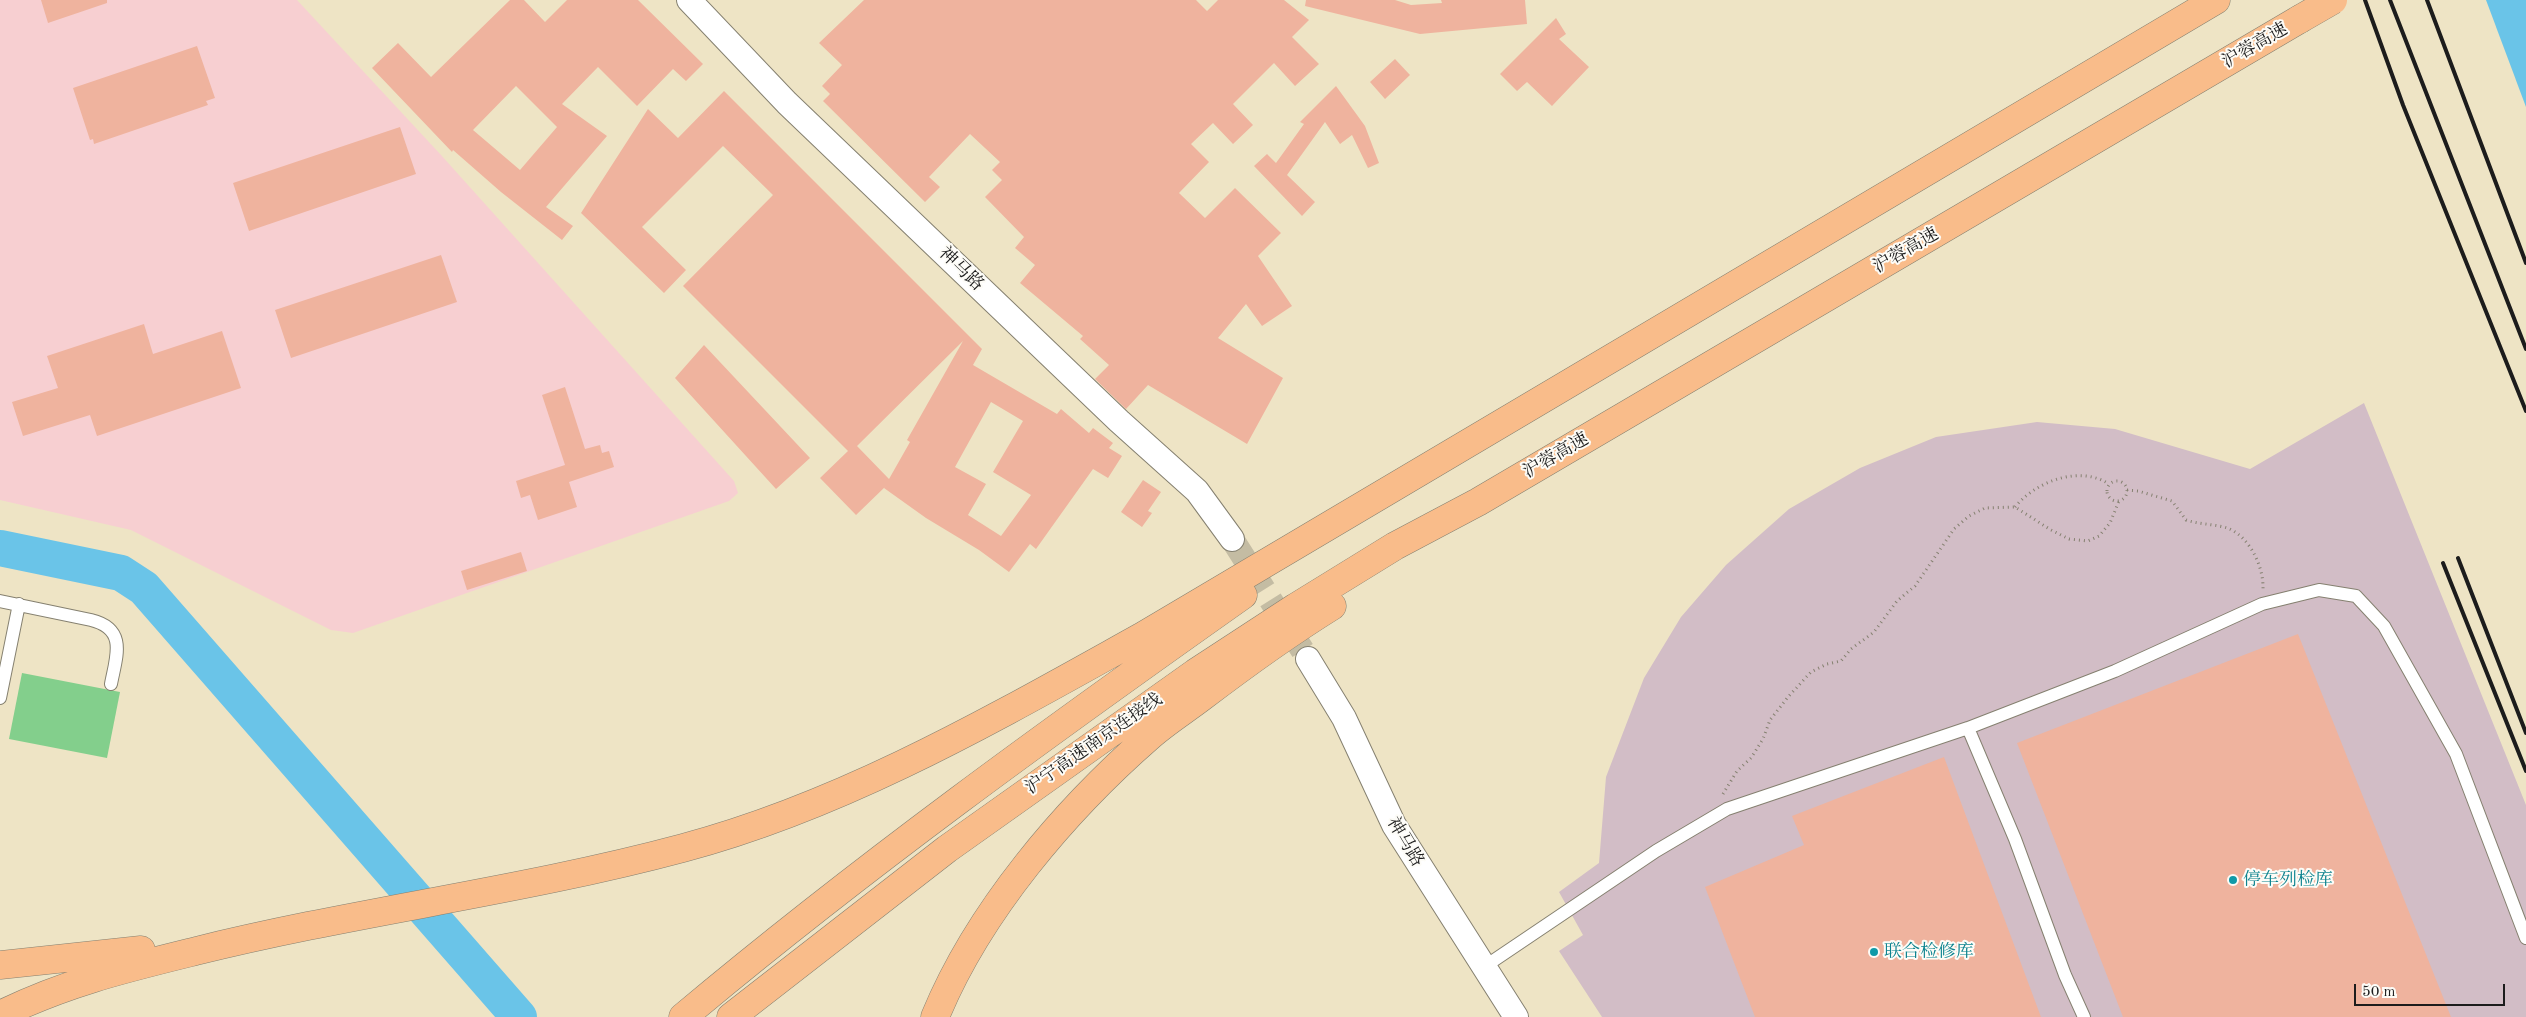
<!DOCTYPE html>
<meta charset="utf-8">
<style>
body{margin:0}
#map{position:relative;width:2526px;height:1017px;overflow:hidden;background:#eee4c5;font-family:"Old Standard TT",serif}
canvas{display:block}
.scale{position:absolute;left:2354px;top:984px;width:151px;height:22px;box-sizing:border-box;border:2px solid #1c1c1c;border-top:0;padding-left:6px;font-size:15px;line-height:18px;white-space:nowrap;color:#1c1c1c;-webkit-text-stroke:4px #fdfcf7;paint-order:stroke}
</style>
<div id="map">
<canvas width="2526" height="1017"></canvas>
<div class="scale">50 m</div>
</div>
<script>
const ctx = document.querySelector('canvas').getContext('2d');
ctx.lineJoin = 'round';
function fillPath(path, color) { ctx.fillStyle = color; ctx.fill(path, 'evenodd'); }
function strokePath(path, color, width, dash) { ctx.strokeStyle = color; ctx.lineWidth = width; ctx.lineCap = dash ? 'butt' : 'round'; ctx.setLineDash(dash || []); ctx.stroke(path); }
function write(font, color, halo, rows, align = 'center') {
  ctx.font = font + ' "Old Standard TT","Noto Serif SC",serif'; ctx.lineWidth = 4; ctx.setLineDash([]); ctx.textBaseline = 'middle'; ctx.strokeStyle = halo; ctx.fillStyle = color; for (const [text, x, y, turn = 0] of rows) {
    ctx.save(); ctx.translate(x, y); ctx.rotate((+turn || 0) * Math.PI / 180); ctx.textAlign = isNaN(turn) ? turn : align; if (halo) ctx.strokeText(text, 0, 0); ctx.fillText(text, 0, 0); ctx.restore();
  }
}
fillPath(new Path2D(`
 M0 0H297L441 155 734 481 738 493 729 501 353 633 331 630 131 530 0 500Z`), '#f7cfd1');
fillPath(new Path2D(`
 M2364 403 2526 805V1017H1602L1559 951 1583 935 1559 892 1599 863 1606 777 1644 678 1681 617 1726 565 1789 509 1860 468 1936 437 2037 422 2115 429 2250 469Z`), '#d2bdc6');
fillPath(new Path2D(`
 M22 673 120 692 107 758 9 739Z`), '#83cf8c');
fillPath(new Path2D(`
 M2486 0H2526V107Z`), '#6ac4e8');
strokePath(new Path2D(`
 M0 548 121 573 144 588 519 1017`), '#6ac4e8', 36);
fillPath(new Path2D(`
 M41 0H107V3L48 23Z
 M510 0H524L545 22 567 0H638L703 64 686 81 673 69 637 106 598 67 562 104 607 136 546 207 573 226 562 240 501 192 453 150 452 152 372 68 398 43 431 77ZM516 86 557 127 520 170 473 130Z
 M864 0H1196L1207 11 1218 0H1284L1309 20 1292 37 1319 64 1295 86 1274 63 1233 104 1253 125 1233 144 1213 123 1191 144 1209 162 1179 193 1205 218 1235 188 1281 233 1258 256 1292 306 1262 326 1246 304 1218 338 1283 378 1247 444 1148 385 1126 409 1095 379 1109 365 1080 339 1083 336 1020 283 1035 265 1015 248 1024 237 985 197 1002 180 992 170 1000 162 970 134 929 177 940 187 925 202 823 101 830 94 822 86 842 65 819 43Z
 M1306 0H1395L1411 5 1442 3 1441 0H1525L1527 24 1420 34 1305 6Z
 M1556 18 1566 34 1559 39 1589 67 1552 106 1527 82 1517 91 1500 74Z
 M197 46 215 98 206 101 208 105 94 144 93 139 90 140 73 88Z
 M1395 59 1410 75 1385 99 1370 82Z
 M1336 86 1365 126 1379 163 1368 168 1352 135 1340 144 1325 122 1287 175 1315 202 1302 216 1254 166 1267 154 1276 163 1304 124 1300 122Z
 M724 91 982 349 973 365 1057 414 1061 409 1089 433 1093 428 1113 443 1109 448 1122 456 1108 478 1093 469 1036 549 1030 544 1009 572 979 550 926 518 884 488 886 486 856 515 820 478 848 451 683 286 773 195 723 146 642 227 686 270 664 293 581 213 648 109 678 138ZM963 341 907 440 910 442 889 479 857 446ZM991 402 1023 421 993 472 1031 495 1001 536 968 515 986 484 955 467Z
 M400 127 416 174 249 231 233 183Z
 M441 255 457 302 291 358 275 310Z
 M144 324 153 354 222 331 241 388 97 436 90 415 23 436 12 402 58 388 47 356Z
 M704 345 810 458 776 489 675 378Z
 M565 387 585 449 600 445 602 453 609 451 614 467 569 482 577 507 538 520 530 495 521 498 516 481 565 465 542 395Z
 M1143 480 1161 492 1148 511 1152 513 1142 527 1121 512Z
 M521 552 527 571 467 590 461 571Z
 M2298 634 2451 1017H2123L2017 743Z
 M1944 757 2041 1017H1755L1705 887 1804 845 1792 816Z`), '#efb39e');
strokePath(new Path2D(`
 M1232 539 1308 659`), '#c4bca3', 24, [24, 12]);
const service = new Path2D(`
 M0 601 91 620C128 629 116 657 111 684
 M0 698 19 604
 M1968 728 2015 839 2065 975 2084 1017
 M1484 967 1656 851 1727 809 1968 728 2115 671 2262 604 2319 590 2356 596 2384 626 2456 754 2526 938`);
const minor = new Path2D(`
 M689 0 787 103 1119 421 1197 491 1232 539
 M1308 659 1344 718 1394 825 1516 1017`);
const motorway = new Path2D(`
 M0 965 141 950
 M0 1015C64 983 127 968 196 951 357 911 523 891 683 848 845 805 995 718 1141 637L2216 0
 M683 1017C862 867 1052 730 1243 595
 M731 1017 947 849 1195 673 1296 607 1395 546 1478 502 2300 19
 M935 1017C978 912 1065 810 1150 736 1166 722 1185 710 1202 697 1244 665 1287 634 1332 606`);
strokePath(service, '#858070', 14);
strokePath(minor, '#858070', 26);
strokePath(motorway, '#858070', 29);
strokePath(new Path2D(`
 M2107 491a10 10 0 1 1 20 0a10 10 0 1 1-20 0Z
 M2127 490 2138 491 2172 501 2186 520C2198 524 2211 524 2224 527 2248 533 2264 566 2263 589
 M2015 507C2036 481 2080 465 2109 484
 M1723 794 1737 771 1751 758 1763 739 1770 720 1788 697 1811 672 1827 664 1841 661 1851 649 1874 632 1897 601 1915 586 1954 529 1969 516 1985 508 2015 507 2051 530 2069 539 2088 541 2099 536 2110 523 2119 501`), '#858070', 3, [1, 4]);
strokePath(service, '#fff', 12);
strokePath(minor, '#fff', 24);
strokePath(motorway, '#f9bc8a', 28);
strokePath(new Path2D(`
 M2365 0 2403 105 2526 411
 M2390 0 2526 349
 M2427 0 2526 263
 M2458 558 2526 733
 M2443 563 2526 771`), '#1c1c1c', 4);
const motorwayBridge = new Path2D(`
 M2300 19 2333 0`);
strokePath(motorwayBridge, '#858070', 29, []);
strokePath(motorwayBridge, '#f9bc8a', 28);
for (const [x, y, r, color] of [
 [2233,880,5,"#0f9aa8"],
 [1874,952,5,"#0f9aa8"]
]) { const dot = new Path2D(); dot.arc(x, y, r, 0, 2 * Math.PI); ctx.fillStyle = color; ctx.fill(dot); strokePath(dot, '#fdfcf7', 2); }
write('18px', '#1c1c1c', '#fdfcf7', [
 ["沪蓉高速",2255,46,-30],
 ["沪蓉高速",1906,251,-30],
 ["神马路",961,269,44],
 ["沪蓉高速",1556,456,-30],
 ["沪宁高速南京连接线",1094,744,-35],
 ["神马路",1405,842,59]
]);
write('18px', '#0d838f', '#fdfcf7', [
 ["停车列检库",2243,880],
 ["联合检修库",1884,952]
], 'left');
</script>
